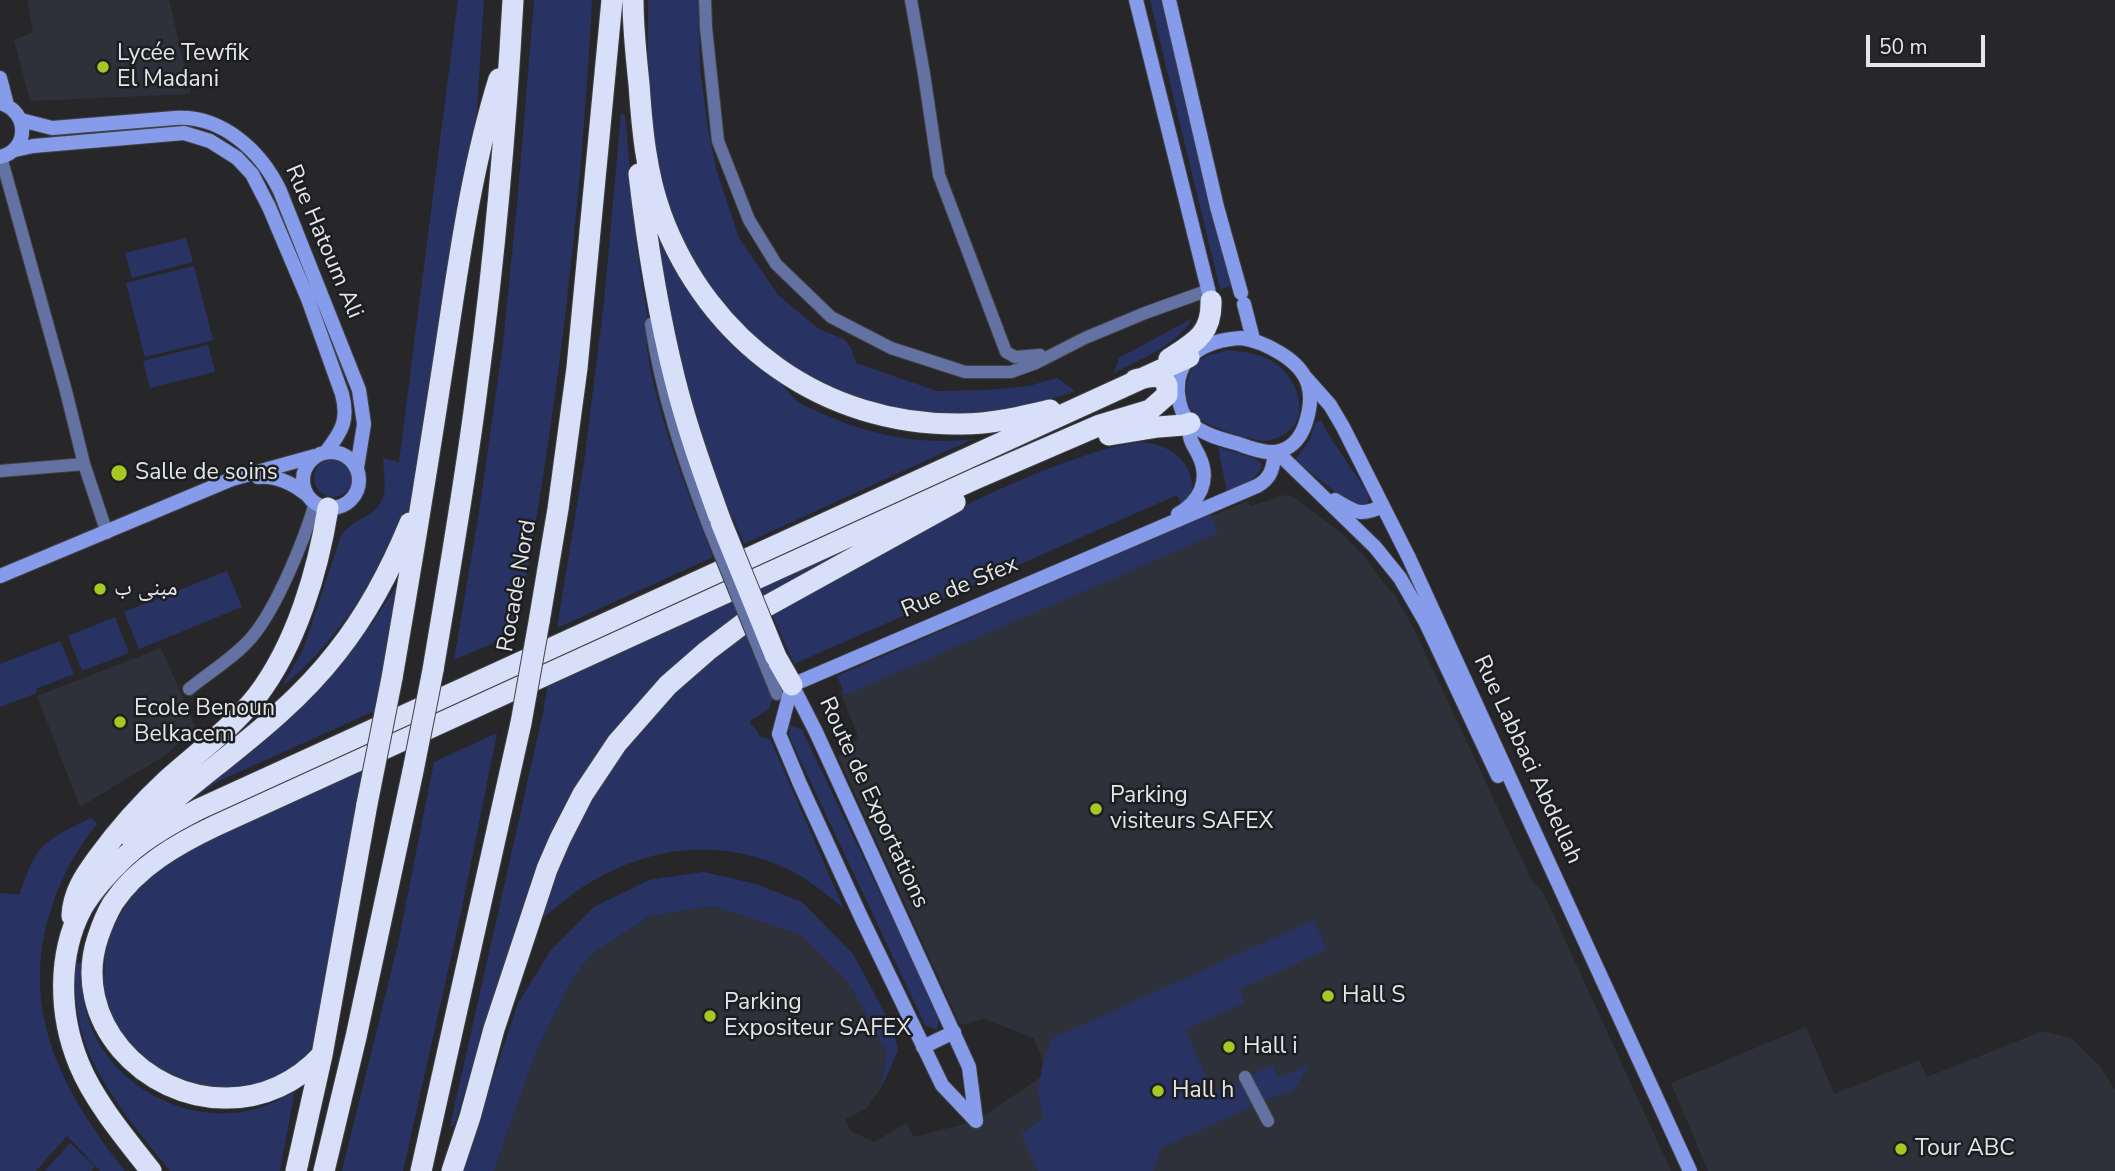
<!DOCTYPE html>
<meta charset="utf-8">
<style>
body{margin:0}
#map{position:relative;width:2115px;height:1171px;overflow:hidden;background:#27272a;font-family:"Nunito Sans",sans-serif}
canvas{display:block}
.scale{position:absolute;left:1866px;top:35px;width:119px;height:32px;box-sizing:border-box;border:4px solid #e4e5e7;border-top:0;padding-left:9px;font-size:21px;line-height:24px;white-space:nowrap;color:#e4e5e7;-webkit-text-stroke:5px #1d1e21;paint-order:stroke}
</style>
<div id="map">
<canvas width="2115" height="1171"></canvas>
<div class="scale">50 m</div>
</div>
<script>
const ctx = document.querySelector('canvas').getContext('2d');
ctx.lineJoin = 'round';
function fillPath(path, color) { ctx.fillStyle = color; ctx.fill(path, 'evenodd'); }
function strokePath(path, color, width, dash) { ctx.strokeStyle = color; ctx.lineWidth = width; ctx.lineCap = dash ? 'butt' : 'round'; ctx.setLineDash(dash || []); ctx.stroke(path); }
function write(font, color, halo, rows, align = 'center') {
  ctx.font = font + ' "Nunito Sans","Noto Naskh Arabic",sans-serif'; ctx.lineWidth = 5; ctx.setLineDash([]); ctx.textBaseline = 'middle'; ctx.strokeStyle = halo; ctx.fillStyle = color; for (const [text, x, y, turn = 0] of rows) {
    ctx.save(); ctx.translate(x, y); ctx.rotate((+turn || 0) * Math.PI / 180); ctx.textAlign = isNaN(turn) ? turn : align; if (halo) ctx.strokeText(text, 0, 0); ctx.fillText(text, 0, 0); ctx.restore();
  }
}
fillPath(new Path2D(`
 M27 0H169L191 94 30 101 14 40 33 32Z
 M1285 495 1294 497 1341 533 1365 557 1385 585 1394 594 1413 627 1532 881 1543 892 1671 1171H494L537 1049 574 976 593 953 650 916 713 906 799 934 848 982 887 1053 880 1090 866 1109 845 1119 851 1131 874 1142 906 1123 914 1137 976 1121 1047 1073 1034 1038 984 1019 960 1025 838 757 857 739V733L840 691 1211 516 1247 501 1251 506Z
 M161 648 196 728 164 756 80 807 37 696Z
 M1806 1027 1834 1094 1919 1060 1927 1077 2043 1031 2071 1038 2100 1066 2115 1090V1171H1708L1671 1083Z`), '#2e3139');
fillPath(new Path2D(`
 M458 0H484L477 110 424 470C394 551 348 633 281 688L303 650 341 536C347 527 354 523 363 518 392 503 384 486 383 458L399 462Z
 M534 0H592C581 213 556 424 516 633L454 660 479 512 503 344 518 194Z
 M648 0H698L700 68 708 130 717 172 739 238 778 295 819 329 844 339 851 348 856 363 937 391 988 390 1029 386 1057 378 1075 391C1046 402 1018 408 987 411V416L948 417 881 407 798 374 736 323 698 273 670 214 660 174 653 132 648 70Z
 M1150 0H1161L1231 286 1220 289Z
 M621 114 625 115 637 250 650 333V344H646C657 417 686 488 713 557L557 628 584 462 604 302Z
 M655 224C672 262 690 298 718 329 734 346 754 359 771 374 781 382 788 394 797 401 803 406 810 408 817 411 864 434 921 446 973 439L744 544 733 518 729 519 694 413 678 355Z
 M186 238 193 262 132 278 125 253Z
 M194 266 213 340 145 357 126 283Z
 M1193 318C1176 346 1142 358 1114 373L1119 358Z
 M208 345 215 372 150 388 143 361Z
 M1229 350C1245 352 1262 354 1275 363 1300 381 1313 422 1279 437 1274 439 1269 441 1263 441 1250 440 1203 425 1194 415 1182 401 1185 371 1199 361 1207 354 1220 353 1229 350Z
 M1321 420 1326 431 1367 492 1369 500 1366 505 1359 508 1352 505 1295 460 1310 440 1315 423Z
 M1142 442C1171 445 1194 461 1192 493L1181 505 1177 495 794 664 772 614C863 562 953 505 1050 468 1081 457 1110 445 1142 442Z
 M1218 447 1254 458 1262 464C1257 481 1242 485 1227 492Z
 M314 478a19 19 0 1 1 38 0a19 19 0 1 1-38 0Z
 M1210 514 1218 533 845 695 837 676Z
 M860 540 861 543 708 638 658 681 614 732 502 976 454 1126H450L543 713 548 683Z
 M408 567 379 709 219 781 181 807 349 653 374 621Z
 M227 571 242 607 139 649 124 612Z
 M115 617 129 653 82 671 68 636Z
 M744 633 773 698 769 709 750 721V724L757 730 760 737 770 739 844 909C826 894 808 878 787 869 718 836 645 847 583 887 569 896 557 907 544 917L539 913 557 861 601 778 667 697Z
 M60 641 74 674 36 689 37 693 0 707V664Z
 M790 725 802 730 939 1016 937 1030 925 1025 789 736Z
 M497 733 462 908 403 1171H342L398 944 434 762Z
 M364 766 314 1051 302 1063 267 1084 200 1091 138 1058 113 1020 106 998 104 985 105 955 112 928 130 899 152 875 181 853Z
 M91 818 97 824C76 850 61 877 51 909 18 1011 63 1092 125 1171H100L67 1136 36 1171H0V893L19 895C26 876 32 855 48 842 60 832 78 825 91 818Z
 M703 872 756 884 802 902 853 954 894 1030 898 1051 880 1090 887 1053 848 982 799 934 713 906 650 916 593 953 574 976 537 1049 494 1171H462L518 1003 551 950 594 907 649 880Z
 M1314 920 1327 949 1239 990 1244 1003 1185 1030 1214 1092 1273 1065 1279 1078 1308 1065 1294 1090 1267 1099 1162 1148 1153 1171H1038L1021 1134 1043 1119 1038 1090 1043 1062 1053 1038Z
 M75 962 82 964C81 990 84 1015 96 1038 133 1108 229 1138 295 1090L280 1171H170C134 1125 88 1075 78 1015 75 998 75 979 75 962Z
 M70 1143 95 1167 91 1171H45Z`), '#283364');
const street = new Path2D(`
 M705 0 706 28 718 141 749 220 776 264 831 317 891 348 965 372H1011L1036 363 1085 338 1145 313 1209 290
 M911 0 924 74 939 175 1006 352 1015 357 1040 355
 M1 157 66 391 84 464 107 533
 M651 324C661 394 684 461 709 527
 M0 471 84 464
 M764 662 777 694
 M189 689C210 672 235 657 252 637 277 607 304 541 315 503
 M1245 1077 1268 1121`);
const secondary = new Path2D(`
 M1136 0 1211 301
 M1169 0 1217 207 1241 293
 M0 78 7 105
 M0 103C29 111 30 150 0 157
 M21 120 52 128 175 118C222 115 261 151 280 191L359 390 364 424 357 468
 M15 150 33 146 184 133 210 141 237 158 252 174 269 207 308 299 342 394C349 420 342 431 326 452
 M1244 304 1253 339
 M1241 338C1256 340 1267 345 1280 353 1310 371 1316 393 1305 425 1300 439 1290 450 1275 452 1263 453 1250 448 1239 444 1222 439 1204 435 1190 423 1183 416 1179 404 1178 394 1175 355 1207 340 1241 338Z
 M1306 378 1330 405 1343 427 1409 558 1690 1171
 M303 480a28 28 0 1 1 56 0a28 28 0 1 1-56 0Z
 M1277 452 1375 547 1400 578 1426 623 1498 776
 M258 477C276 475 292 483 306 494
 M1335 500C1355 512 1360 517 1383 506
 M1178 514C1199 502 1211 481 1199 456 1194 445 1186 438 1192 425
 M0 576 232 479 315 456
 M792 685 1257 486C1272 478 1273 467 1275 452
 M792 685 779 734 800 784 861 917 942 1085 976 1121
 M792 685 816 732 969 1067 976 1121
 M923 1047 954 1032`);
const highway = new Path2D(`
 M633 0C633 28 636 56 639 84 642 128 646 173 661 214 708 342 824 426 961 424 992 424 1021 417 1050 410
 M639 174C647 243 658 313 675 380 687 428 704 475 721 522
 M1169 359C1195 342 1212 334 1211 301
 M1109 435 1158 427 1184 425 1190 423
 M539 622 558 509 577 368 612 0
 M776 657 792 685
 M433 670C449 574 466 478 478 381 495 255 506 127 513 0
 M392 678C410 574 427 469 443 365 458 268 470 172 499 79
 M131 838C197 774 280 726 337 652 368 613 391 569 410 523
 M72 916C73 893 84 877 97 859 118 830 142 803 168 779 198 752 232 728 257 696 296 645 318 571 328 508
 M322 1055C297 1082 264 1098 227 1098 144 1099 70 1020 98 937 102 925 107 913 113 903 137 867 177 844 215 826L975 479 1100 425 1150 410 1167 395V385L1161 376 1148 377 1135 380
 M151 1171C126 1139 94 1101 79 1064 59 1016 57 955 82 908 93 889 111 870 127 855 148 836 174 822 199 809L1189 357
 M296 1171 322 1055 367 804
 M324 1171 356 1037 413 771
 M421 1171 521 723
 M452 1171 470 1117 494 1029 547 869 560 839 583 794 617 743 668 685 707 651 765 607 955 502`);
strokePath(street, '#414244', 14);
strokePath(secondary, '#414244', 16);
strokePath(highway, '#414244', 23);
strokePath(street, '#6472a3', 12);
strokePath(secondary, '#869bea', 14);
strokePath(highway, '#d8e0f9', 21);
const streetBridge = new Path2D(`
 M709 527 764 662`);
const highwayBridge = new Path2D(`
 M721 522 776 657
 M521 723 539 622
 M413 771 433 670
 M367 804 392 678`);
strokePath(streetBridge, '#414244', 14, []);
strokePath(highwayBridge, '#414244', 23, []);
strokePath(streetBridge, '#6472a3', 12);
strokePath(highwayBridge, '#d8e0f9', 21);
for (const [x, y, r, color] of [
 [103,67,7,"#a5c822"],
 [119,473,9,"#a5c822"],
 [100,589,7,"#a5c822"],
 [120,722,7,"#a5c822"],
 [1096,809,7,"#a5c822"],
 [1328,996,7,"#a5c822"],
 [710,1016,7,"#a5c822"],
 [1229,1047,7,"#a5c822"],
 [1158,1091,7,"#a5c822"],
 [1901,1149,7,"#a5c822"]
]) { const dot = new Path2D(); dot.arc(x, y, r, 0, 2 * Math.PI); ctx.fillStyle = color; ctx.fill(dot); strokePath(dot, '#1d1e21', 2.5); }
write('23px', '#e4e5e7', '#1d1e21', [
 ["Lycée Tewfik",117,54],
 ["El Madani",117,80],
 ["Salle de soins",135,473],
 ["مبنى ب",114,589],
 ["Ecole Benoun",134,709],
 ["Belkacem",134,735],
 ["Parking",1110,796],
 ["visiteurs SAFEX",1110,822],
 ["Hall S",1342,996],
 ["Parking",724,1003],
 ["Expositeur SAFEX",724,1029],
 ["Hall i",1243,1047],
 ["Hall h",1172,1091],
 ["Tour ABC",1915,1149]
], 'left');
write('23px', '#e4e5e7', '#1d1e21', [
 ["Rue Hatoum Ali",323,242,67],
 ["Rocade Nord",518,586,-80],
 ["Rue de Sfex",960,588,-23],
 ["Rue Labbaci Abdellah",1527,760,65],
 ["Route de Exportations",873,803,65]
]);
</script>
